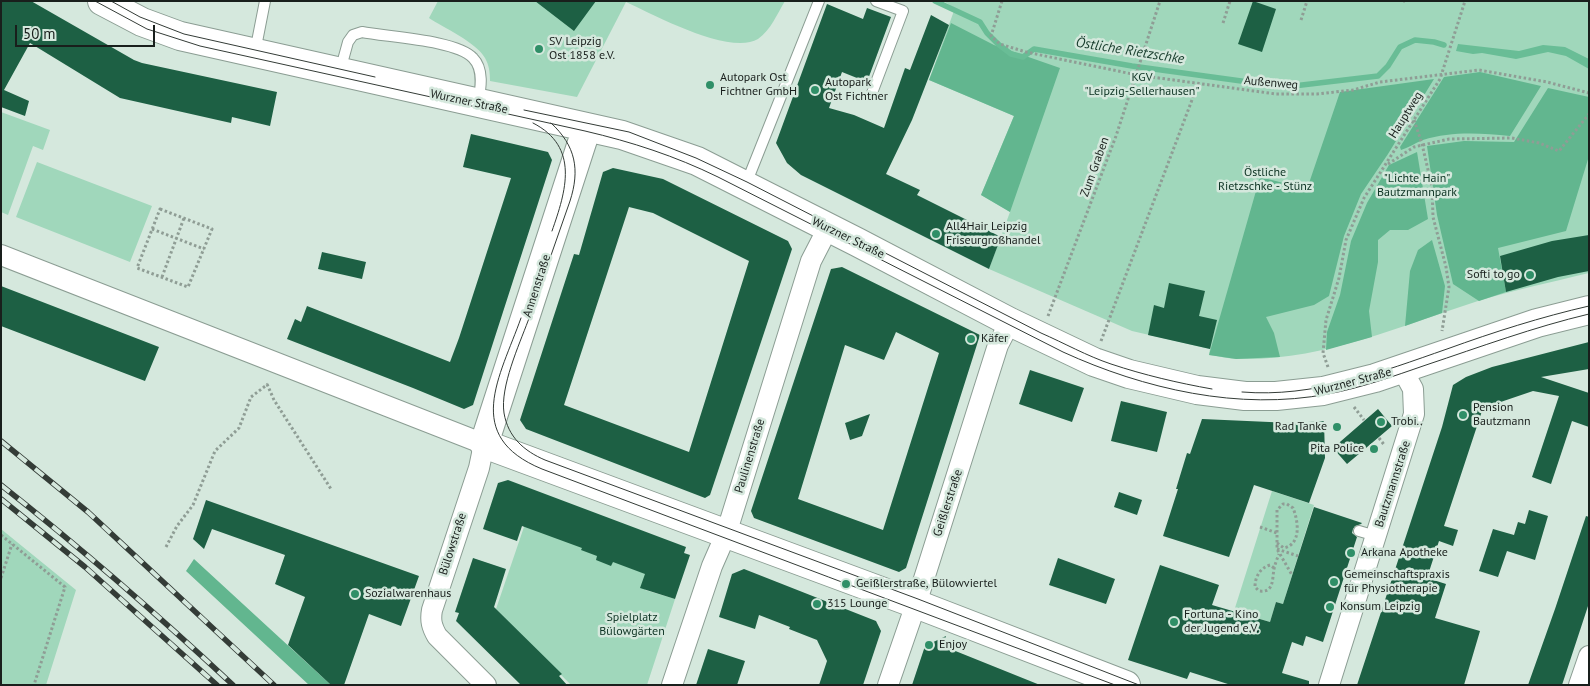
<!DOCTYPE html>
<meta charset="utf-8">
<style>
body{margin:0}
#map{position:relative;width:1590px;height:686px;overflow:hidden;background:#d5e8dd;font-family:"PT Sans",sans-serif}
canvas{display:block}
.frame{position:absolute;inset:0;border:2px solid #191f1c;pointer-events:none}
.scale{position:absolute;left:15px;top:25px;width:140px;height:22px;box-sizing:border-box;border:2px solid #191f1c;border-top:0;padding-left:6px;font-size:15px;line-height:18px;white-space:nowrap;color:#191f1c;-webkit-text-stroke:4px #d5e8dd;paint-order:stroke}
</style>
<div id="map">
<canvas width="1590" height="686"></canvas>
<div class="frame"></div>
<div class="scale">50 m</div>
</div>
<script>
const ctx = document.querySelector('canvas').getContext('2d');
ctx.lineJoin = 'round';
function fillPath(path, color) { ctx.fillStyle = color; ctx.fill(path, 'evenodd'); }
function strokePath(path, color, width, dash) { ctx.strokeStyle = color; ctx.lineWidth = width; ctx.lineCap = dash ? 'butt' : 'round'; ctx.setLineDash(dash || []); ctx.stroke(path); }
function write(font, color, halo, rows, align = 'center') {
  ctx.font = font + ' "PT Sans",sans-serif'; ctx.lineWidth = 5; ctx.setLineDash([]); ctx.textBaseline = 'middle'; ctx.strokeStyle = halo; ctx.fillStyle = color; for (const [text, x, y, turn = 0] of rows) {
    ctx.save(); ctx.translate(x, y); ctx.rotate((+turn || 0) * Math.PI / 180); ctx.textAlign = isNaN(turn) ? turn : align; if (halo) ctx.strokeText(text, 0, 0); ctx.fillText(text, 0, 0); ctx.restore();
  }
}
fillPath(new Path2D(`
 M438 1H785C777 14 771 30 758 39 730 56 654 15 626 2L577 97 490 81C490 72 489 65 485 58 476 42 444 28 429 18Z
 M943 1H1589V273C1552 282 1514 290 1478 301 1400 326 1322 361 1239 359 1229 359 1219 356 1209 355L1210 349 1132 331 989 269 1010 212 981 195 1014 116 929 80 955 8Z
 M1 112 50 130 43 150 33 146 8 215 1 212Z
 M37 162 152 206 130 262 16 217Z
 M1272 491 1314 505 1283 604 1276 602 1270 622 1234 611Z
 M525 524 652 565 645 590 675 599 647 685H571L496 609Z
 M1 529 76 590 46 685H1Z`), '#a0d7bb');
fillPath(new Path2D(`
 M951 23 994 45 1060 68 1010 212 981 195 1014 116 929 80Z
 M1480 72 1541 86 1510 136C1481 133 1451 131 1423 140 1415 143 1408 148 1401 150L1400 147 1444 77Z
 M1434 79 1388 154 1361 194 1344 236 1329 296 1314 305 1266 317 1274 333 1280 357 1236 359 1209 355 1260 177 1307 189 1340 92Z
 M1548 88 1589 97V156L1566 231 1498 248 1506 292 1479 301 1453 284 1437 215 1427 146 1464 141 1514 142Z
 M1417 152 1428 219 1408 230H1390L1378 240V262L1369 311 1372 337 1326 350 1327 332 1340 295 1351 241 1367 203 1389 165Z
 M1432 240 1445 286 1442 313 1405 326 1410 271 1418 250Z
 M194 559 331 685H309L186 571Z`), '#62b68f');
fillPath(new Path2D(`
 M1458 44 1519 51 1543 45 1565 47 1589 59V69L1566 56 1548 52 1516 59 1482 53 1473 54 1456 51Z`), '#69bd96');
strokePath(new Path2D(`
 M935 1 980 22 987 33 998 44 1011 54 1023 57 1034 49 1132 66 1285 87 1378 76 1388 66 1400 47 1415 40 1434 42 1444 45`), '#69bd96', 5.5);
fillPath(new Path2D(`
 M1 1H31L134 60 142 63 277 92 270 126 232 117 231 123 120 98 30 43 4 90 29 101 25 116 1 107Z
 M535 1H596L574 31Z
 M1253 1 1276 9 1262 52 1238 44Z
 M827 4 863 19 867 8 891 17 867 82 842 72 829 108 854 115 884 128 905 68 910 70 931 15 949 25 912 120 886 174 920 190 917 195 1001 237 989 269 801 175 787 163 776 143Z
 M471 134 548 152 552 160 473 405 464 409 413 388 287 339 295 319 301 322 307 306 450 362 459 338 511 178 463 167Z
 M613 168 663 179 788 241 792 249 710 495 705 498 526 429 520 420 574 254 579 255 603 172ZM629 207 653 213 749 261 689 452 564 405Z
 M1589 235V271L1558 277 1506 292 1500 256 1552 241Z
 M322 252 366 262 362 279 318 269Z
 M842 267 980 335 906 568 899 572 754 518 751 511 831 269ZM896 332 939 353 883 530 798 499 845 345 884 360Z
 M1169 283 1205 291 1199 316 1217 320 1210 349 1148 335 1154 305 1164 308Z
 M1 286 159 347 145 381 1 326Z
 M1589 342V369L1541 377 1589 393V427L1572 421 1551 484 1532 477 1559 396 1533 391 1483 408 1444 526 1458 530 1453 546 1439 541 1427 578 1446 584 1435 618 1480 631 1464 685H1357L1442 427 1453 385 1466 377 1492 367Z
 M1030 370 1084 388 1072 422 1019 404Z
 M1121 401 1167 412 1157 452 1111 441Z
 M1378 409 1392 426 1347 464 1333 448Z
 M870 414 862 436 850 440 845 423Z
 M1202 419 1292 423 1324 421 1325 458 1309 503 1254 485 1229 557 1163 536 1178 489H1176L1187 453 1190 454Z
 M508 480 686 547 684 553 690 555 675 599 640 588 645 574 613 562 611 566 596 560 597 556 581 550 582 548 522 526 517 541 483 529 498 483Z
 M1119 492 1142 500 1137 515 1114 507Z
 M206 500 419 576 401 626 369 614 344 685H331L288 645 305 597 275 584 285 555 212 529 204 549 193 539Z
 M1314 507 1362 523 1361 524 1355 526 1353 529 1352 533 1357 537 1323 642 1306 636 1303 646 1292 642 1282 673 1309 681V685H1231L1190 672 1187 679 1128 660 1160 565 1219 585 1212 605 1270 622 1276 602 1283 604Z
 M1529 510 1548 516 1535 560 1507 551 1498 577 1479 571 1493 529 1514 535 1518 522 1525 524Z
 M1586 516 1589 517V603L1562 685H1528L1555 609Z
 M473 558 506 569 494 607 562 674 559 676 567 685H521L456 621 459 613 455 612Z
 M1058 558 1115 579 1106 604 1049 585Z
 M744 569 876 621 881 631 863 685H819L827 661 817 640 789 629 790 627 759 615 755 629 719 617 732 574Z
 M946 636 943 646 1040 685H912L925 646Z
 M708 649 745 661 737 685H696Z`), '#1d6044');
const lane = new Path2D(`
 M255 52 265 1
 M340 71 348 42 353 35 362 32C387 37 457 40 473 58 484 69 481 88 478 102
 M872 93 903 11 876 1
 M746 184 819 1
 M1359 531 1376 536`);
const street = new Path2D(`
 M1 255 484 444 479 468 432 610C430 621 432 627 437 636L486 685
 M672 685 712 566 726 534 811 261 828 228
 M888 685 916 604 998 345 1010 322
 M1329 685 1414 414 1413 389 1402 369
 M1579 685 1589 656`);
const secondary = new Path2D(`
 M102 1 142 22 180 36 622 135 697 161 857 242 1010 322 1094 362 1129 374 1197 390 1245 396H1276L1323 391 1375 378 1537 323 1589 310
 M587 127 484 444 916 604 1126 685`);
strokePath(lane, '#8b9d93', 12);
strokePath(street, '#8b9d93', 22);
strokePath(secondary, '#8b9d93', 30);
strokePath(new Path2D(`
 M1002 1 991 36 1000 44 1026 52 1137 75 1276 94H1317L1353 90 1380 82 1479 70 1547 82 1589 93
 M1403 2 1404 1
 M1301 20 1307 1
 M1223 23 1230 1
 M1414 120 1422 144 1432 187 1433 217 1446 267 1449 287 1442 331
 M1388 164 1414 147 1449 139 1512 138 1539 143 1559 151 1589 114
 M160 209 212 229 188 287 137 268Z
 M152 229 204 249
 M162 277 184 218
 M1048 316 1116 136 1160 1
 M1101 341 1198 84
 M1328 367 1323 353 1326 320 1339 278 1346 240 1364 198 1440 79 1465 1
 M267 384 274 400 331 489
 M1354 407 1364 420
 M1379 438 1385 446
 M1260 527 1277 533
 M1 535 65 587 34 685
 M1277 543 1284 548C1302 544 1298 520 1293 508L1287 504H1283L1277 510V549L1292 575
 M166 547 177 526 193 505 215 451 239 428 251 397 268 384
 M1277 549 1298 556
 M1274 568 1270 565C1260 568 1255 577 1255 587L1259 591C1274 593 1272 580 1274 569 1275 564 1277 559 1279 554
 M1 578 12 544`), '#8f9d95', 3, [2.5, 2.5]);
strokePath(lane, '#fff', 10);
strokePath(street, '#fff', 20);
strokePath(secondary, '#fff', 28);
strokePath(new Path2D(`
 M95 1 147 29 200 46 585 131C632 142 675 156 718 177L1063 352C1144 389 1239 411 1328 394 1361 388 1394 376 1426 365 1480 347 1534 327 1589 314
 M111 1 140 17 184 34 375 77
 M524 110 629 132 696 158 747 182 1041 333C1064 343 1087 356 1111 364 1144 375 1178 383 1212 389
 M533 123C580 147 566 191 552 231
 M551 123C576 146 580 170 570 201 556 241 542 281 528 321 519 345 500 387 504 413 508 437 524 451 545 460L918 599 1139 685
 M521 318C500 377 462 436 542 469L1115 685
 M1242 392C1314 398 1381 372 1447 349 1494 332 1541 317 1589 306`), '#343c37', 1);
const rail = new Path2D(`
 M1 441 88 512 274 685
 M1 485C81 548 158 615 233 685
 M1 499 85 567 217 685`);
strokePath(rail, '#343c37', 5.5);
strokePath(rail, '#d5e8dd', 4, [11]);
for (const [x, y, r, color] of [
 [539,49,5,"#2f8f67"],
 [710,85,5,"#2f8f67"],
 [815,90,5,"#2f8f67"],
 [936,234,5,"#2f8f67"],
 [1530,275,5,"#2f8f67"],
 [971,339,5,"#2f8f67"],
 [1463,415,5,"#2f8f67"],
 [1381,422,5,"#2f8f67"],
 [1337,427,5,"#2f8f67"],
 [1374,449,5,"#2f8f67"],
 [1351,553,5,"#2f8f67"],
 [1334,582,5,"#2f8f67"],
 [846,584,5,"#2f8f67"],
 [355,594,5,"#2f8f67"],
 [817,604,5,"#2f8f67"],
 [1330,607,5,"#2f8f67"],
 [1174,622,5,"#2f8f67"],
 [929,645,5,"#2f8f67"]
]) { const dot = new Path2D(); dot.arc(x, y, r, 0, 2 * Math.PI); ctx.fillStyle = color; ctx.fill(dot); strokePath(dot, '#d5e8dd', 2); }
write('12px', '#191f1c', '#d5e8dd', [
 ["SV Leipzig",549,42],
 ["Ost 1858 e.V.",549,56],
 ["Autopark Ost",720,78],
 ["Fichtner GmbH",720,92],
 ["Autopark",825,83],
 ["Ost Fichtner",825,97],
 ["All4Hair Leipzig",946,227],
 ["Friseurgroßhandel",946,241],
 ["Softi to go",1520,275,"right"],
 ["Käfer",981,339],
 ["Pension",1473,408],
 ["Bautzmann",1473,422],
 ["Trobi..",1391,422],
 ["Rad Tanke",1327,427,"right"],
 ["Pita Police",1364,449,"right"],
 ["Arkana Apotheke",1361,553],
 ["Gemeinschaftspraxis",1344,575],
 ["für Physiotherapie",1344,589],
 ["Geißlerstraße, Bülowviertel",856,584],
 ["Sozialwarenhaus",365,594],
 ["315 Lounge",827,604],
 ["Konsum Leipzig",1340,607],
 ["Fortuna - Kino",1184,615],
 ["der Jugend e.V.",1184,629],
 ["Enjoy",939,645]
], 'left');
write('12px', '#0d3323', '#d5e8dd', [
 ["KGV",1142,78],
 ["\"Leipzig-Sellerhausen\"",1142,92],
 ["Östliche",1265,173],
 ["Rietzschke - Stünz",1265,187],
 ["\"Lichte Hain\"",1417,179],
 ["Bautzmannpark",1417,193],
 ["Spielplatz",632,618],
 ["Bülowgärten",632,632]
]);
write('12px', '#191f1c', '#d5e8dd', [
 ["Außenweg",1271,83,5],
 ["Wurzner Straße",469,102,12],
 ["Hauptweg",1406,115,-58],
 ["Zum Graben",1095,167,-70],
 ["Wurzner Straße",848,238,26],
 ["Annenstraße",537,286,-72],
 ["Wurzner Straße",1353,382,-15],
 ["Paulinenstraße",750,456,-73],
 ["Bautzmannstraße",1393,484,-72],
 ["Geißlerstraße",948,503,-72],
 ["Bülowstraße",453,544,-72]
]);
write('italic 14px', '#173c2c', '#d5e8dd', [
 ["Östliche Rietzschke",1130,51,9]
]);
</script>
